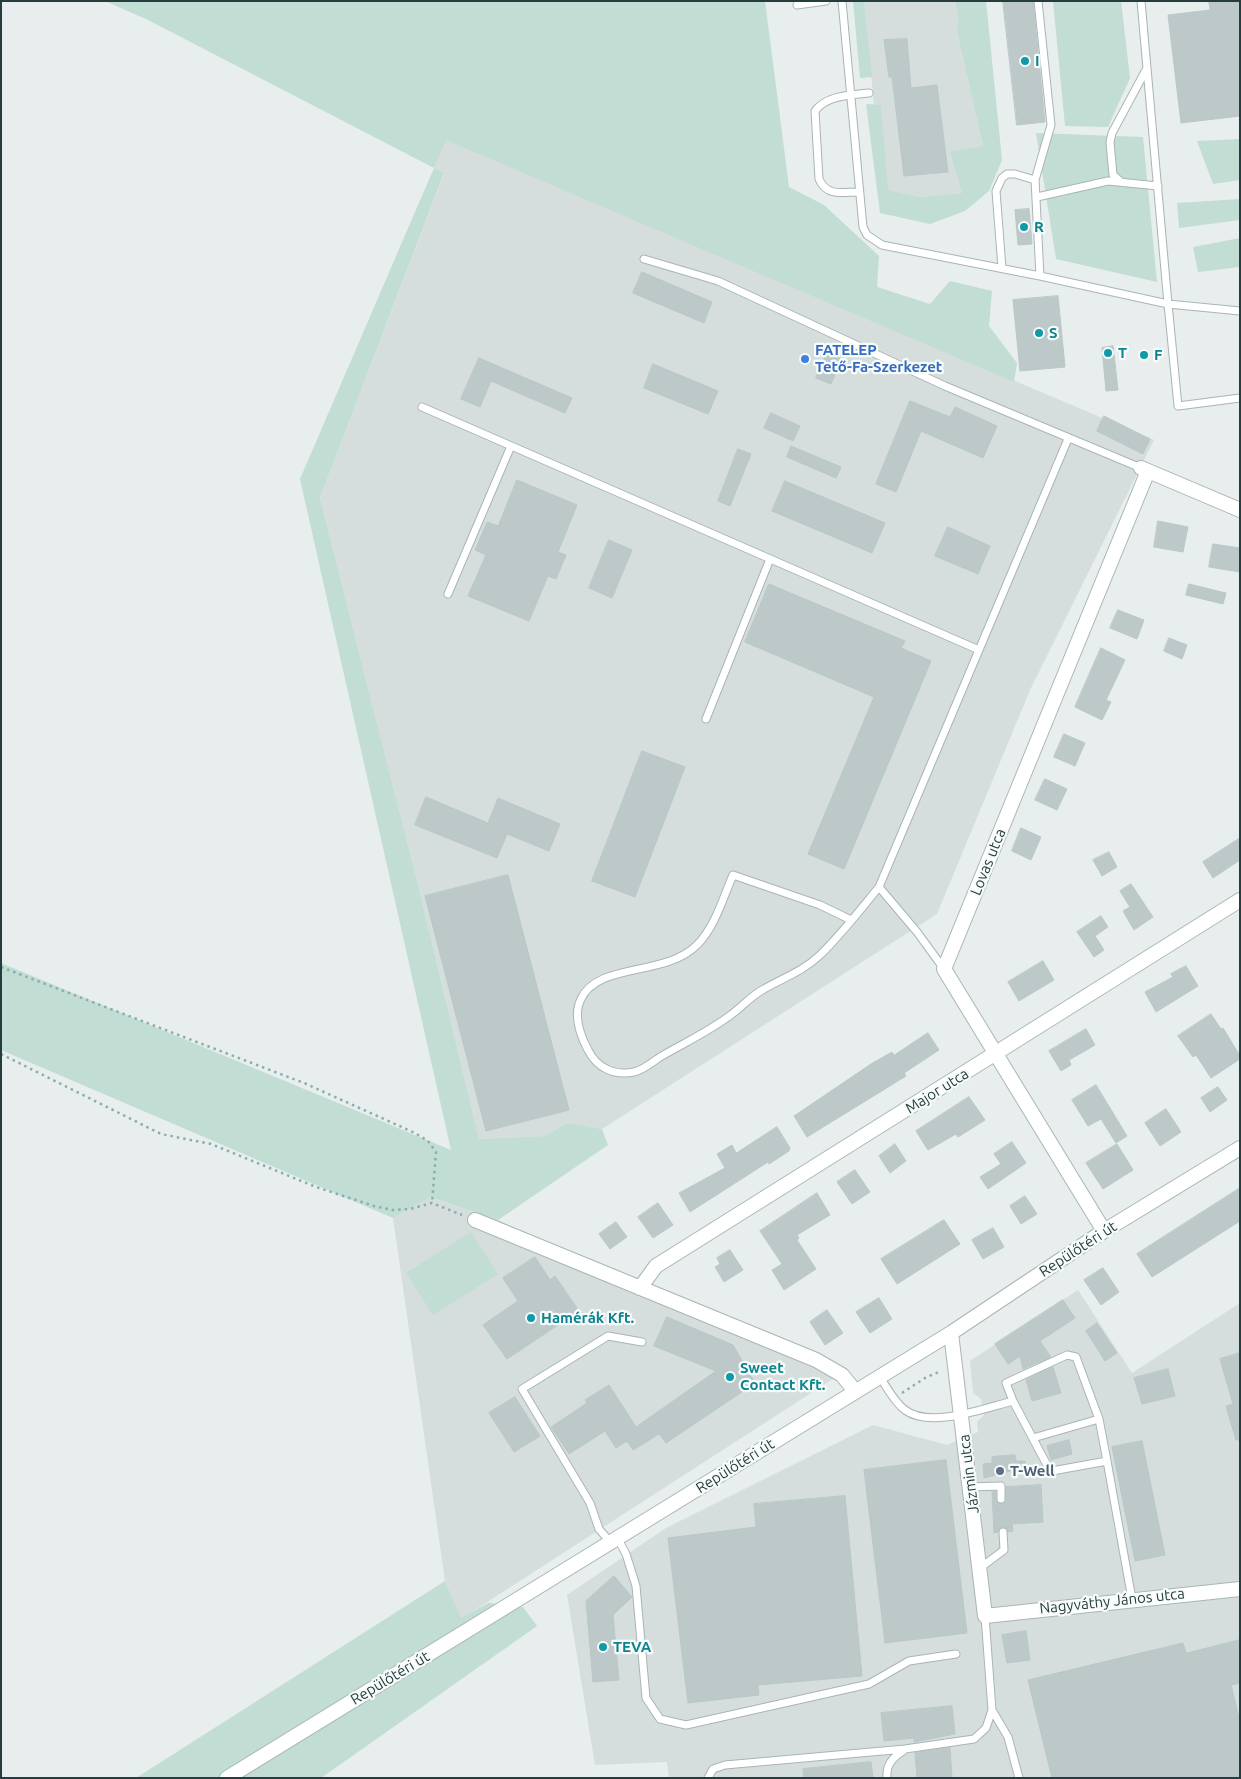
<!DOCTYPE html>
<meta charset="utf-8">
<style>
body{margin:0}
#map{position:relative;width:1241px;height:1779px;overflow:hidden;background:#e7eeed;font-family:Ubuntu,sans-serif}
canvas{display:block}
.frame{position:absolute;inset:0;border:2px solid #263d3f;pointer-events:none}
</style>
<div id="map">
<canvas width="1241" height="1779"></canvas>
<div class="frame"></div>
</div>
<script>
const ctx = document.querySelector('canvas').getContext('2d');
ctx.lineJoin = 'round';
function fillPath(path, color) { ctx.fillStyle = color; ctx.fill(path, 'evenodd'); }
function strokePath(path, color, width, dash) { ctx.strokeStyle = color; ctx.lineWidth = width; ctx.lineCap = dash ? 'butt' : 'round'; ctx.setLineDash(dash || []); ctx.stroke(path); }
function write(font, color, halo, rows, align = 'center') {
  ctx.font = font + ' Ubuntu,sans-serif'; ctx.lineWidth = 4.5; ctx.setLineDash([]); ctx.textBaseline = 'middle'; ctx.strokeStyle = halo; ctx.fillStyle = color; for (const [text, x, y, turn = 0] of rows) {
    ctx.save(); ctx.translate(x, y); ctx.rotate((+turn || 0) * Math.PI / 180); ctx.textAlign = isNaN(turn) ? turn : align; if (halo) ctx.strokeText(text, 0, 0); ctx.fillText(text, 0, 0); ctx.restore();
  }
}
fillPath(new Path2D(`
 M864 1H955L958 16 957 32 983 146 962 193 920 197 887 190 881 105H874Z
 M446 139 1154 440 1030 690 937 914 602 1129 567 1123 545 1136 479 1139 419 889 320 498 444 174 434 168Z
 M429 1197 498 1220 839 1375 461 1619 445 1581 393 1218Z
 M1078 1290 1132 1373 1240 1303V1778H669L667 1762 595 1765 567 1595 666 1528 873 1425 947 1445 978 1432 977 1422 984 1415 981 1399 973 1393 970 1361Z`), '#d5dedd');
fillPath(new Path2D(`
 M105 1H765L789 187 824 205 879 256 877 287 930 304 950 281 992 291 989 326 1017 363 1014 382 446 140 434 168 444 173 320 498 419 889 479 1139 545 1136 567 1123 602 1129 608 1145 498 1220 430 1197 393 1218 1 1050V963L451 1150 300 479 434 168 148 20Z
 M853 1H864L872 77 860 78Z
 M955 1H986L1002 160 989 191 965 211 930 224 880 213 866 104 881 105 888 190 920 197 962 193 950 151 983 146 957 32 958 16Z
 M1053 1H1121L1130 78 1108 127 1065 126Z
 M1036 133 1143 137 1157 282 1056 259Z
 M1240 139V180L1213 184 1197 141Z
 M1240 199V220L1179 228 1177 203Z
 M1240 238V267L1198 272 1193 247Z
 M471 1232 498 1274 433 1315 406 1273Z
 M445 1581 461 1618 488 1603 523 1607 537 1626 321 1778H136Z`), '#c2ddd3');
const building = new Path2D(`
 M1003 1H1033L1045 122 1017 125Z
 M1209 1H1240V116L1181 123 1168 15 1210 10Z
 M907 39 911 88 937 85 948 172 904 176 892 77H889L884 40Z
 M1029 209 1032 244 1018 245 1015 210Z
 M642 272 712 302 704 323 633 293Z
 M1058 296 1065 367 1020 371 1013 300Z
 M1113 346 1118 390 1106 391 1102 348Z
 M827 353 842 359 831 384 816 378Z
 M479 358 572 398 565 413 491 381 480 407 461 399Z
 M653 364 718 391 708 414 644 388Z
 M910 401 950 417 955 407 997 426 983 458 921 431 896 492 876 484Z
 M771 413 800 426 793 441 764 428Z
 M1104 416 1150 439 1143 454 1097 431Z
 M791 446 841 467 836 478 787 457Z
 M738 449 751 454 730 506 718 501Z
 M517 480 577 505 558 552 566 555 556 579 548 576 529 621 468 596 486 555 475 550 487 522 498 526Z
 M785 481 885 523 872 553 772 511Z
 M1158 521 1188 527 1183 552 1154 547Z
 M948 527 990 546 978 574 935 556Z
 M609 540 632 550 612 598 589 588Z
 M1213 544 1240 548V572L1209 567Z
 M769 584 905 641 901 648 931 661 844 869 808 854 874 697 745 642Z
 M1189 584 1226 593 1223 604 1186 595Z
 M1118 610 1144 620 1137 639 1110 628Z
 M1169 638 1187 645 1182 659 1164 651Z
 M1101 648 1125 660 1106 700 1111 702 1102 720 1075 707Z
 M1064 734 1085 743 1075 766 1054 757Z
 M642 751 685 767 635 897 592 881Z
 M1045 779 1067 789 1057 810 1035 800Z
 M426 797 488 823 498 798 560 824 549 851 507 834 497 858 415 825Z
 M1021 828 1041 837 1031 860 1012 851Z
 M1240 838V860L1213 878 1203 862Z
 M1109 852 1117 867 1102 876 1093 860Z
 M508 875 569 1110 486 1131 425 896Z
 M1131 884 1153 917 1134 930 1123 911 1130 907 1120 891Z
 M1101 916 1108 927 1095 936 1104 950 1094 957 1077 932Z
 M1043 961 1054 980 1019 1001 1008 982Z
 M1186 966 1198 986 1156 1012 1145 992 1173 977 1171 974Z
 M1211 1014 1221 1029 1223 1028 1240 1056V1059L1211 1078 1196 1055 1193 1057 1178 1036Z
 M1086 1029 1095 1045 1069 1060 1071 1065 1061 1071 1049 1051Z
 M928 1033 939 1050 904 1073 906 1076 807 1137 794 1116 871 1064 892 1052 894 1055Z
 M1096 1085 1127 1136 1116 1143 1101 1119 1088 1126 1072 1100Z
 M1218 1087 1227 1100 1210 1112 1201 1098Z
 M969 1097 985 1120 958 1137 956 1134 928 1150 916 1131Z
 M1166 1109 1181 1132 1160 1146 1145 1123Z
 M777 1127 790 1148 789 1151 769 1164 768 1162 690 1212 679 1193 725 1168 717 1154 732 1145 736 1153Z
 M1012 1142 1026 1163 988 1189 980 1177 1001 1164 994 1154Z
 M895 1144 906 1161 890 1173 879 1156Z
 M1117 1144 1133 1170 1103 1189 1086 1163Z
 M855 1170 870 1192 852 1204 837 1182Z
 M1240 1188V1221L1152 1277 1137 1254Z
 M817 1193 830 1215 797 1235 799 1238 797 1240 816 1269 784 1290 772 1270 782 1264 760 1231Z
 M1025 1196 1037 1214 1021 1224 1010 1206Z
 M658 1203 673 1225 653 1238 638 1217Z
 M944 1220 960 1244 897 1284 881 1259Z
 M616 1222 627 1237 610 1249 599 1234Z
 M993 1228 1004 1247 983 1259 972 1240Z
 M730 1250 743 1270 724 1282 715 1267 720 1264 717 1258Z
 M535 1257 550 1280 555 1276 579 1311 507 1359 483 1325 518 1301 503 1278Z
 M1103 1268 1119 1292 1101 1305 1084 1280Z
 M879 1298 892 1319 870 1333 856 1312Z
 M1063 1300 1075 1318 1040 1341 1051 1357 1023 1369 1020 1356 1008 1364 995 1344Z
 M827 1310 843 1333 825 1345 810 1322Z
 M667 1317 733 1345 755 1383 666 1443 659 1434 633 1450 627 1441 616 1448 605 1431 569 1454 551 1427 587 1403 585 1400 609 1385 636 1427 716 1371 654 1346Z
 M1097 1323 1117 1353 1105 1361 1086 1331Z
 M1240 1353V1440H1236L1226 1406 1233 1404 1220 1359Z
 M1053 1367 1061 1393 1032 1401 1026 1380Z
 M1168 1369 1175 1396 1142 1404 1134 1378Z
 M515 1397 540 1436 514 1452 489 1413Z
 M1069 1440 1072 1454 1051 1460 1047 1446Z
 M1142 1441 1165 1555 1135 1561 1112 1447Z
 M1015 1455 1016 1461H1025L1026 1467 984 1478 983 1464 992 1463V1457Z
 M946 1460 967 1633 885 1643 864 1470Z
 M1041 1485 1043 1522 1012 1524 1013 1531 1008 1532 1002 1527 998 1532 994 1533 992 1492 996 1491V1501L1001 1504 1006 1501V1487Z
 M845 1496 862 1676 758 1685 759 1695 688 1703 668 1538 756 1527 754 1504Z
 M614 1576 632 1597 613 1615 619 1680 593 1682 586 1601Z
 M1026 1631 1030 1660 1007 1663 1002 1635Z
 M1240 1640V1683L1231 1685 1240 1722V1778H1052L1028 1680 1183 1643 1186 1653Z
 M952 1706 955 1734 914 1742V1738L884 1741 881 1713Z
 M950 1748 952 1778H917L915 1753Z
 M871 1762 873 1778H804L803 1769Z`);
fillPath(building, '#bcc9c8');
strokePath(building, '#b9c8c7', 1);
const lane = new Path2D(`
 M842 1 863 227 867 235 882 245 1040 276 1168 304 1178 406 1240 398
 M1038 1 1051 125 1035 180 1040 276
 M1141 1 1168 304 1240 311
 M797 5 826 1
 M1121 182 1113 175 1110 142 1112 133 1147 68
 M859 192C842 192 827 197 819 179L815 111C827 95 851 95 869 93
 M1037 197 1108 181 1158 186
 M644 259 718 281 945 386 1141 468
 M1002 268 996 191 1002 178 1007 174H1015L1035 180
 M422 407 979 650
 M448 594 511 446
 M706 719 770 559
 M851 920 820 905 733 875C723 898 715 927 697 945 665 977 598 962 581 999 573 1015 580 1035 588 1050 597 1068 614 1076 634 1072 643 1070 653 1062 660 1057 684 1043 710 1031 732 1014 743 1006 752 995 764 989 783 978 803 971 819 956 841 935 860 910 879 887
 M944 969 917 932 879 887 1068 439
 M879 1376C887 1387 894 1402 905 1410 930 1429 985 1408 1013 1401L1047 1465 1052 1471 1107 1461 1099 1419 1076 1357 1067 1355 1006 1383 1013 1401
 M1033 1438 1099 1419
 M1107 1461 1132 1599
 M970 1487 1001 1486V1499
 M618 1539 626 1554 636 1586 646 1698 660 1719 686 1725 869 1684 909 1661 956 1654
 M611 1543 599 1529 590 1503 522 1389 608 1336 642 1342
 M980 1568 1004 1550 1003 1532
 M985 1616 992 1710 1008 1737 1019 1778
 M708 1778 713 1769 725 1765 905 1749 974 1739 986 1728 992 1710
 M887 1778C886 1765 892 1758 903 1751`);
const street = new Path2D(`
 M1141 468 1240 510
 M475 1220 816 1360 842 1375 855 1391
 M1104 1231 944 969 1148 471
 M640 1288 656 1266 1240 900
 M951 1333 985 1616 1240 1589
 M227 1778 951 1333 1104 1231 1240 1148`);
strokePath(lane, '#a9b5b5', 9);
strokePath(street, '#a9b5b5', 16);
strokePath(new Path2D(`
 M1 967 304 1083 415 1133 428 1141 436 1152 432 1203
 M1 1054 161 1134 211 1144 316 1187 374 1206 392 1210 410 1209 432 1203 462 1215
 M902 1393 925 1378 941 1371`), '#8aaeaf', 2.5, [2.5, 4]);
strokePath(lane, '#fff', 7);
strokePath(street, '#fff', 14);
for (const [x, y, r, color] of [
 [1025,61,5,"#0f9aa8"],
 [1024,227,5,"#0f9aa8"],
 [1039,333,5,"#0f9aa8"],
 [1108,353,5,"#0f9aa8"],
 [1144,355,5,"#0f9aa8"],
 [805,359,5,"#3f7fe0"],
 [531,1318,5,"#0f9aa8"],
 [730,1377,5,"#0f9aa8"],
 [1000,1471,5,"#5c6f8a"],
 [603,1647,5,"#0f9aa8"]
]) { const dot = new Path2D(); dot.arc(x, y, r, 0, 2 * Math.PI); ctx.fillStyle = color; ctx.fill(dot); strokePath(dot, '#f7fbfa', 2); }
write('bold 15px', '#0d838f', '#f7fbfa', [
 ["I",1035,61],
 ["R",1034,227],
 ["S",1049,333],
 ["T",1118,353],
 ["F",1154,355],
 ["Hamérák Kft.",541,1318],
 ["Sweet",740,1368],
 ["Contact Kft.",740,1385],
 ["TEVA",613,1647]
], 'left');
write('bold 15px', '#366cbe', '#f7fbfa', [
 ["FATELEP",815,350],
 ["Tető-Fa-Szerkezet",815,367]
], 'left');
write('15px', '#263d3f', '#f7fbfa', [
 ["Lovas utca",988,862,-68],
 ["Major utca",937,1091,-32],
 ["Repülőtéri út",1078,1249,-33],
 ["Repülőtéri út",735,1466,-32],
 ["Jázmin utca",969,1474,-97],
 ["Nagyváthy János utca",1112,1601,-6],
 ["Repülőtéri út",390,1678,-31]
]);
write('bold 15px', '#4e5e75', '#f7fbfa', [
 ["T-Well",1010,1471]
], 'left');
</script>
